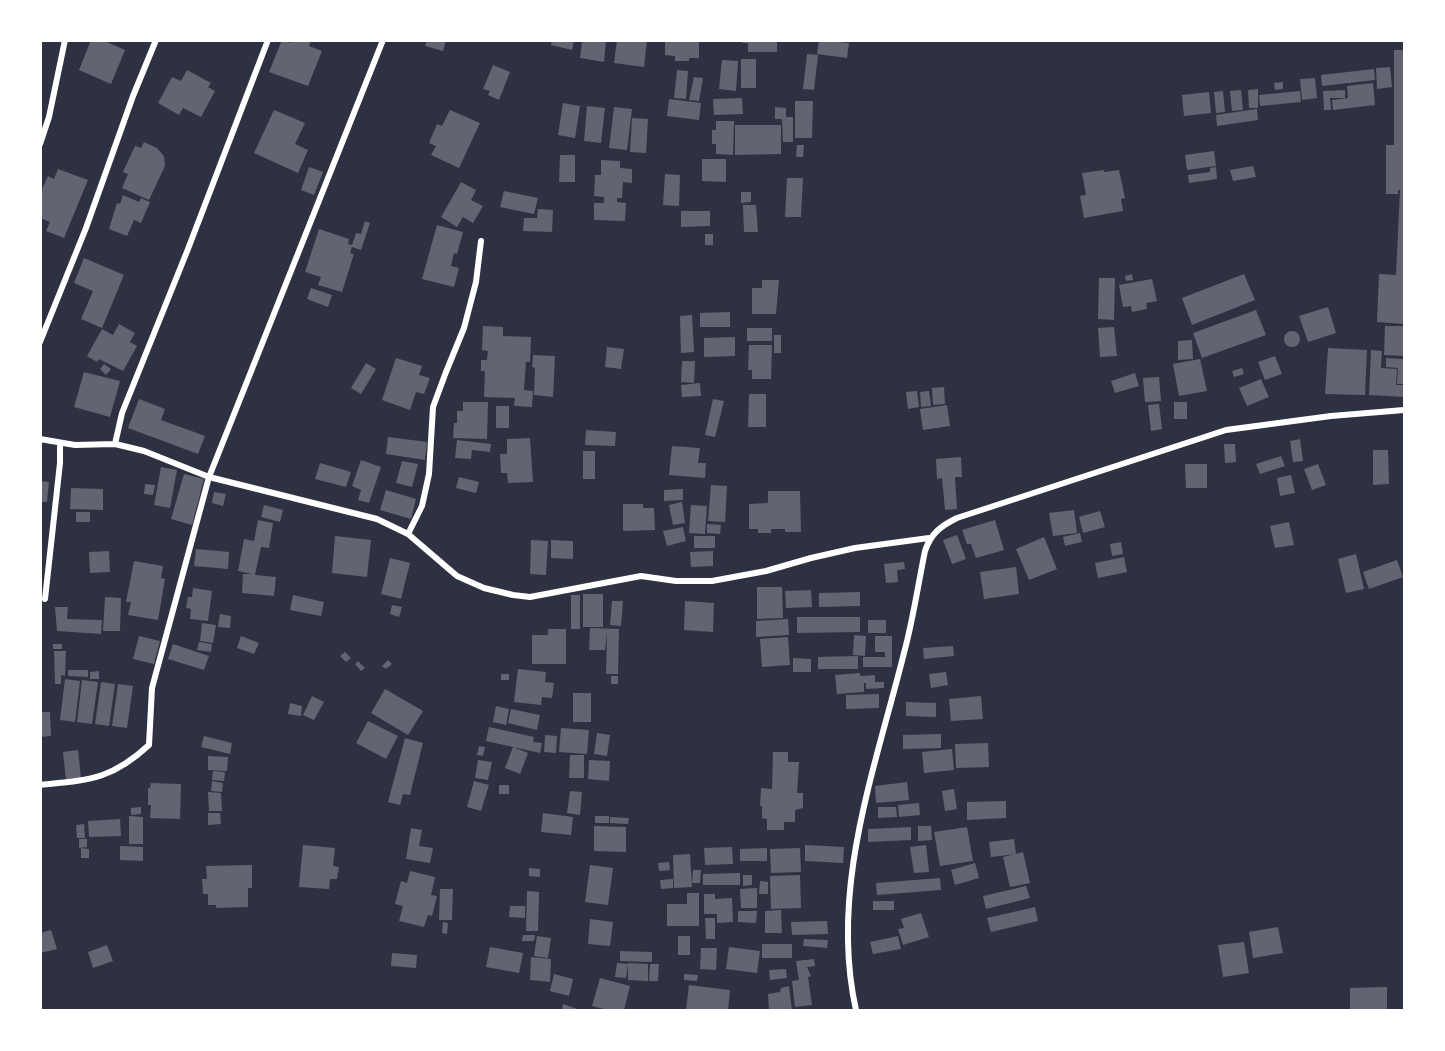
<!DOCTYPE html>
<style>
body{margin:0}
#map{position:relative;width:1445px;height:1051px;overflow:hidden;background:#2d3142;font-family:Arial,sans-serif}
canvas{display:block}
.frame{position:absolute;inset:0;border:42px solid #fff;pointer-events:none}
</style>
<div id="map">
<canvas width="1445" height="1051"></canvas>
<div class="frame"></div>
</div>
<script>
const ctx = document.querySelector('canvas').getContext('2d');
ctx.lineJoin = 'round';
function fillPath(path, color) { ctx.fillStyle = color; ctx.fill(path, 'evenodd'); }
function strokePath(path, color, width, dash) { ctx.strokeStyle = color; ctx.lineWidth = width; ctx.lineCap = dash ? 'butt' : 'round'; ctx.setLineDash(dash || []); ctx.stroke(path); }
fillPath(new Path2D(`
 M91 40H102L125 50 111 84 79 70Z
 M282 40 291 43 292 40H311L309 46 322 51 308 86 269 72Z
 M427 40H446L443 51 425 46Z
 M552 40H574L572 50 551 45Z
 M590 40H606L604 62 580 58 582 41 590 42Z
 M617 40H647L644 67 614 63Z
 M665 40 699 42V58H689V61H675V56L665 55Z
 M742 40H777V52H748V43H742Z
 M819 40 849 43 847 58 817 54Z
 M1394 50H1404V324L1377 322 1379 274 1396 275 1400 190H1398V194H1386V145H1394Z
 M807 54 818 55 814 90 803 89Z
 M741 59H756V88H741Z
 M722 60 738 61 736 91 719 89Z
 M493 65 510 72 499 100 488 95 490 91 483 89Z
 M1390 67 1392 87 1377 89 1376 68Z
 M1374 69 1375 80 1322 86 1321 75Z
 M187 70 211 83 208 87 215 91 201 117 183 108 179 115 158 103 172 77 181 81Z
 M677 70 688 71 686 99 674 98Z
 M694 77 703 78 699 101 689 100Z
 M1315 78 1317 98 1302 100 1300 79Z
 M1283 82V89L1275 90 1274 83Z
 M1373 83 1375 105 1333 110 1332 100 1348 98 1347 86Z
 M1258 89V108H1249L1248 90Z
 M1241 90 1243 110 1232 111 1230 91Z
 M1345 90V98H1330L1331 110H1324L1323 91Z
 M1223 91 1225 112 1216 113 1214 92Z
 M1300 91 1301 102 1260 106 1259 95Z
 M1209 92 1211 113 1184 116 1182 95Z
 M742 98 743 114 714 115 713 99Z
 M669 99 701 103 699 120 667 116Z
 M795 101H813L812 138H795Z
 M563 103 580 106 575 138 558 135Z
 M587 106 605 108 601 143 584 141Z
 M614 107 632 109 627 150 609 148Z
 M775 107 786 108V117H793V142H783L782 119H775Z
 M1257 109 1258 120 1217 126 1216 115Z
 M274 110 305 123 295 144 308 150 298 173 254 153Z
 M450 110 480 123 459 168 431 155 436 146 429 143 437 124 442 126Z
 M632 118 648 119 646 153 630 152Z
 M716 121H734L733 155 716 154V144H712V130H716Z
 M735 125H781V154L735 155Z
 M144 142 157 148 164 156 165 166 149 200 122 188 128 174 123 172 135 146 141 148Z
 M797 145H804L803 157H796Z
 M1214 151 1216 166 1187 170 1185 155Z
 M560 155H575V182H559Z
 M702 159H726V182L702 181Z
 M601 160 620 161V168L632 169V183L623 182 622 198H617V202L626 203 625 221 594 220V203H604V197L594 196 595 175H601Z
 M1253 166 1256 177 1233 181 1230 170Z
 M309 167 323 172 314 195 301 190Z
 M1216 167 1217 179 1189 183 1188 175 1210 172V168Z
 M58 169 88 180 64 238 46 231 50 222 40 218V194L48 176 54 179Z
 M1104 170V172L1119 170 1125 198 1121 199 1123 211 1084 218 1080 196 1086 195 1082 173Z
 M665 174 680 175 679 206 663 205Z
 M787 178H803L801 217H785Z
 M461 182 476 190 471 200 483 206 473 223 463 217 457 227 441 217Z
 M504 191 538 198 534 214 500 207Z
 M741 192H751V202L741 203Z
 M123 195 139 202 141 198 150 202 141 223 134 220 127 236 109 229 117 203 120 204Z
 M743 205H756L758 232H744Z
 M538 209 553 210 552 232 523 231 524 218H537Z
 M681 211H710V226L681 227Z
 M365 221 370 223 361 250 352 247 350 253 354 254 342 292 318 285 321 277 305 272 319 229 349 239 348 244 352 245 356 233 361 234Z
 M437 225 463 232 457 254 454 253 451 266 459 268 454 287 422 279Z
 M705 234H713V245H705Z
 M84 258 124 275 102 328 81 319 93 291 74 283Z
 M1132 274 1133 280 1126 281 1125 276Z
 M1244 274 1255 300 1192 325 1182 298Z
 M1099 278H1115L1114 320 1098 319Z
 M1152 279 1157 301 1146 303 1147 309 1132 312 1131 306 1123 307 1119 285Z
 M762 280H779L776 314H752V288H762Z
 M311 288 332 295 328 307 307 299Z
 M1328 307 1336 333 1308 342 1299 316Z
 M1256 310 1266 335 1202 358 1193 333Z
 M730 312V327H700V313Z
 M692 315 694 352 681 353 680 316Z
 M119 324 135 333 130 342 137 346 123 371 99 359 97 362 87 356 102 329 113 335Z
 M483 326 503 327V336L531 337 530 362H526L524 390 533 391 532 407 514 406 515 398 484 397 485 371H481V360H487L488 351 482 350Z
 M1385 326H1404V356L1384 355Z
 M1114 327 1117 356 1100 357 1098 328Z
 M747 328H772V341H747Z
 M1284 339a8 8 0 1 1 16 0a8 8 0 1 1-16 0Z
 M774 335H781V353H774Z
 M735 337V356L704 357V338Z
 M1192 340 1193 359 1178 360V341Z
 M749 345H772L771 379H752V370H748Z
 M607 347 624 349 621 369 605 367Z
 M1328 348 1367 350 1365 395 1325 394Z
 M1371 350 1382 351 1381 368 1397 369 1396 385H1404V397L1369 395Z
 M533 355 555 356 553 397 534 395 535 368 532 367Z
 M1275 356 1282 374 1265 380 1258 362Z
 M396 358 422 366 419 375 430 378 424 394 416 392 410 410 382 400Z
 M1386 358 1404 359V384H1397L1398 368 1386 367Z
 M1200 359 1207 391 1179 396 1173 364Z
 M682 361H695L694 383 681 382Z
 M366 363 376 369 361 394 351 388Z
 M104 364 111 369 106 375 100 369Z
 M1242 368 1244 374 1234 377 1232 371Z
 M84 372 120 381 110 417 74 407Z
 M1135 373 1139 386 1115 393 1111 381Z
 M1159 377 1161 401 1145 402 1143 378Z
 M1261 379 1269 397 1247 406 1239 388Z
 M700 383 701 396 682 397 681 385Z
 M944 387 945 404 933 405 932 388Z
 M917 391 919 407 908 409 906 392Z
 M929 391 931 406 921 407 920 392Z
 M749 394H766V427H748Z
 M139 399 165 409 161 420 205 436 198 454 128 428Z
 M713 399 724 401 715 437 705 435Z
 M463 402H488L487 439 453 438 454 423H457V411H463Z
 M1174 402H1187V419H1174Z
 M1159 404 1162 429 1151 431 1148 405Z
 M947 405 950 426 923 430 920 409Z
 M496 406H509V428H496Z
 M586 430 616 432 615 446 585 445Z
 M388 437 427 442 425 460 386 454Z
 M530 438 533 482 508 483 507 473H501L500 454H507V439Z
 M1300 439 1303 461 1293 462 1290 441Z
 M457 440 491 444 490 452 472 450 471 459 455 458Z
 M1224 444H1235L1236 462 1225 463Z
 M672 446 700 448 698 463H706L705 478 669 475Z
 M1373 450H1388L1389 484 1373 485Z
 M583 451H595V479H583Z
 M1281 456 1285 466 1260 474 1256 464Z
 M961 457 962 477H955L957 509 945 510 942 478 937 479 936 459Z
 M361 460 381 467 369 503 358 500 361 490 352 486Z
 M402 461 418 464 412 487 396 483Z
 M320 463 351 472 346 487 315 479Z
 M1185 464H1207V488H1186Z
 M1318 464 1326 485 1312 490 1304 469Z
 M161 467 177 470 170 508 154 505Z
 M184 474 204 479 192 525 171 519Z
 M1291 475 1295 493 1280 496 1277 478Z
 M459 477 479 482 476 493 456 488Z
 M40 481 49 482 47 502H40Z
 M145 484 155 485 153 495 144 494Z
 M711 485 727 486 725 522 708 521Z
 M71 488 103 489V510L70 509Z
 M683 489V500L664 501V490Z
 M386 490 416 499 411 519 380 510Z
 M768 491H800L801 532H785V529H771V533H758V529H749V504L768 503Z
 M214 492 226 494 223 506 212 503Z
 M682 502 685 523 673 525 669 505Z
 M623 504H643V508H654L655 530 623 531Z
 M264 505 283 510 280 522 261 517Z
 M691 505 707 506 705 534 689 533Z
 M1074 510 1077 533 1053 536 1049 513Z
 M1100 511 1105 527 1083 533 1079 517Z
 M76 512H90V522H76Z
 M258 520 273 523 269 548 261 547 255 575 276 577 274 596 242 593 243 574H252L238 571 244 539 254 541Z
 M995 520 1004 550 976 558 971 544H967L962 530Z
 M1289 522 1294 545 1275 548 1270 526Z
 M707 524 721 525 720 534 707 533Z
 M683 527 686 541 667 546 663 531Z
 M1080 533 1082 542 1065 546 1063 537Z
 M957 535 966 559 952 564 943 540Z
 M335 536 371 540 367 577 332 573Z
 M694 536H715V548H694Z
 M1044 537 1057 569 1029 580 1016 549Z
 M531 540 548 541 546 575 530 574Z
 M551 540 573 541V559L551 558Z
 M1121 542 1123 554 1112 556 1110 544Z
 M196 549 229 552 228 569 194 566Z
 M109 551 110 572 90 573 89 552Z
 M713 551V566L691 567 690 552Z
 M1356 554 1364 589 1346 593 1338 559Z
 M1124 557 1127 572 1098 578 1095 563Z
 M390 558 410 563 401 599 381 594Z
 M1397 560 1403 577 1369 589 1363 572Z
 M134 561 163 566 161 578 165 579 158 620 128 615 131 602H126Z
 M904 562 905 569 897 570 898 582 886 583 884 564Z
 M1016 567 1019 594 984 599 980 572Z
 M757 587H782L783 618 757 619Z
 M193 588 212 591 208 621 190 619 191 609 186 608 188 597H192Z
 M811 590 812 607 786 608 785 591Z
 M860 592V606L819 607V593Z
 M583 594H603V627H583Z
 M293 595 324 602 321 616 290 610Z
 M571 595H580V629H571Z
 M105 597 121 598 120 631H103Z
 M612 601H623L621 626 610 625Z
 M685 601 714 603 713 632 684 630Z
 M392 605 402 607 399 617 390 614Z
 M55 607H68L67 619 102 620 101 634 57 631Z
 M220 614 231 616 230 628 218 627Z
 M797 617H860V632L797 633Z
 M788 619 789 635 756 637V621Z
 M868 620H886V633H868Z
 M202 623 216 625 213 643 200 641Z
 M590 628 619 629 618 674H606L607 633 605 650H589Z
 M548 629H566V664H532V635H548Z
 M854 635 866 636 865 656 853 655Z
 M139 636 160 641 154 664 133 659Z
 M241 636 259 643 254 654 237 648Z
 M875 636H892V667H863V657H885V652H875Z
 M788 637 790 665 762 667 760 639Z
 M199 642 212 644 211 652 197 650Z
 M53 644H62V649H53Z
 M173 644 209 656 204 670 168 659Z
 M953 646 954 656 924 659 923 648Z
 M54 651H66L65 676 61 675V684H55Z
 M345 652 351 658 346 662 340 656Z
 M858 656V669H818V657Z
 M793 658 811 659V672H793Z
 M388 660 392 664 386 669 382 666Z
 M358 661 365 668 361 671 355 664Z
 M518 669 546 672 545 682 554 683 552 698 542 697 541 705 514 702Z
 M68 670H88V677L68 676Z
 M99 671V679H90V672Z
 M946 672 948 685 931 688 929 674Z
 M859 673 861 676 875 675V682H884V688L866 689V683H864V692L837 694 835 675Z
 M501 674H509V680H501Z
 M611 676H618V684H611Z
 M65 679 80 681 75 722 60 720Z
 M82 680 98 682 92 724 77 722Z
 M101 682 115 684 109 726 95 724Z
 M118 684 133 686 127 728 112 726Z
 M385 689 423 711 408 735 371 713Z
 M573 693H591V722H573Z
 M879 694V708L846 709V695Z
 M312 696 324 702 314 720 303 715Z
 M981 696 983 719 951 721 949 699Z
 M906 702 936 703V717L906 716Z
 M290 703 302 706 301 716 288 714Z
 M496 706 509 709 506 725 493 722Z
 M511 709 540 715 537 730 508 723Z
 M40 712H50L51 736 40 737Z
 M368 721 398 736 386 759 356 743Z
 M489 727 534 737 533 742 542 743 540 753 486 741Z
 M561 728 589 730 587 754 559 752Z
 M597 733 610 735 607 756 594 754Z
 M941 734V748L903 749V735Z
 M545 735 557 736 556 753 544 752Z
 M204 736 232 743 230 754 201 747Z
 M405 738 423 743 410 795 403 794 400 805 388 802Z
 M988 743 989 767 956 768 955 744Z
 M479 746 485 747 483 756 477 755Z
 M513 747 528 753 520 774 505 768Z
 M952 749 954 770 924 773 922 752Z
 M78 750 81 778 66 780 63 752Z
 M773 752H788V762H799L797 793H803V808L795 810V822H784V830H767V819L762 818V806H760L761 788 772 789Z
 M570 755H584V778H569Z
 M208 756 228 757 227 771 208 770Z
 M478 760 492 762 488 780 475 778Z
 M589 760 610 761 609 781 588 779Z
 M213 771 225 772 224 781 212 780Z
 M212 781 223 783 222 792 211 791Z
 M474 781 489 785 481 811 467 807Z
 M907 782 909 800 876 803 875 786Z
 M151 783 181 784 180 819 150 818 151 805H148V788H150Z
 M499 785H509V794H499Z
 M954 789 957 809 945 811 942 791Z
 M570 791 582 792 580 815 567 813Z
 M208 792 221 793 222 811H209Z
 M1006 801V818L967 820V802Z
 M919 803 920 815 899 817 898 805Z
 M141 807V814L131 815V808Z
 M878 807H896L897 817 878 818Z
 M208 813H220L221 824 208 825Z
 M543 813 573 817 571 835 541 832Z
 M129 816 143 817V844H129Z
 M595 816H609V823H595Z
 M610 817 629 818 628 824 610 823Z
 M120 819 121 836 89 837 88 821Z
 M84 824 85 838H77L76 825Z
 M594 826 626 827V852L594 851Z
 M918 826H931L932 840 918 841Z
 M911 827V840L868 842V829Z
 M967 827 973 861 940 866 934 832Z
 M411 828 422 830 419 846 433 848 430 863 406 859Z
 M79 839H87V847L79 848Z
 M1014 839 1016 854 991 857 989 842Z
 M303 845 335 848 333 866 339 867 337 879H330L329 889 299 887Z
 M805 845 844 847 843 863 805 861Z
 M926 845 929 872 914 873 910 847Z
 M120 846 143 847V861L120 860Z
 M732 847 733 864 705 865 704 848Z
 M81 848 89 849V858H81Z
 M767 848V861H740V849Z
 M800 848 801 872 771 873 770 849Z
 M1023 852 1030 883 1010 887 1003 857Z
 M690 854 692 887 674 888 673 855Z
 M669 862 670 870 659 871 658 863Z
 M975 863 979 878 955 885 951 870Z
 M252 865V888H248V907L216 908V905H208V894H203L202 879H207L206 866Z
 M590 865 613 868 608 905 585 902Z
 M529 868 540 869V877L529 876Z
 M693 870H701L700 883H692Z
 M410 871 435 877 431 895 437 896 432 916 428 915 424 927 399 921 403 906 395 904 401 881 407 883Z
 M740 873V885H703V874Z
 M743 875H752V885L743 886Z
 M800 875 801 908 771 909 770 876Z
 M940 878 941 890 877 895 876 883Z
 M673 879V888L661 889 660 880Z
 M760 881 768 882V894H759Z
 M1026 886 1030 898 986 909 983 896Z
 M757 888V908H741L740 889Z
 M440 889H453L452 920H439Z
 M527 891 539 892 538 931H526Z
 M687 893H699V926H667V904H687Z
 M704 894H715V899L732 898 733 922 717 923V914H704Z
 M873 901H894V910H873Z
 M510 906H525V918L509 917Z
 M1035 907 1038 921 991 932 987 918Z
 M781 910 782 933H765V911Z
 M738 911H757L756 923 738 922Z
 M921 913 929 937 903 945 898 929 904 928 901 919Z
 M705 918H715V939H706Z
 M590 919 613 922 610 946 588 944Z
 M827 921 828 934 792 935 791 922Z
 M443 922 448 923 447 934 442 933Z
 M1278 927 1283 953 1253 958 1249 932Z
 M51 930 57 949 40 953V933Z
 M523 935H535L534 941H522Z
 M537 936 551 938 548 958 534 956Z
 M678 936H690V955H678Z
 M898 936 901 949 873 954 870 942Z
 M804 939 828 940 827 948 803 946Z
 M1244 942 1249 973 1223 977 1218 945Z
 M762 944H792V958H762Z
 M107 945 113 961 93 968 88 952Z
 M490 947 523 953 519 973 486 967Z
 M729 947 760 951 757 973 726 969Z
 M701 948H717L716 970 700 969Z
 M620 951 652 952V962L620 961Z
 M392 953 417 955 416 968 391 966Z
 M531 957 551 959 550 982 530 980Z
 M814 959 815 966 807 967 811 976 808 977 812 1005 795 1007 792 981 799 980 796 961Z
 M617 963 628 964 626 978 615 977Z
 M628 963 648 964V981L628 980Z
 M650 964H659L658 981H649Z
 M786 969 787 978 770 980 769 970Z
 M554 974 573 979 569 996 550 991Z
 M684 974 698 975 697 981 684 980Z
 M600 978 630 986 624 1010H608L592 1006Z
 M689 985 730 990 728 1010H686Z
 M789 986 792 1010H769L768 994 780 992 781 988Z
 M1387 987V1010H1350V988Z
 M563 1004 580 1010H562Z`), '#626471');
strokePath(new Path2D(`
 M40 144 49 117 65 40
 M40 342 86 228 133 96 156 40
 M40 439 75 445 115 444 144 451 209 477 377 519 408 534 457 576 484 588 513 595 530 597 641 576 676 581H712L766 571 811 558 855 548 929 538
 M115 444 122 413 188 249 268 40
 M408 534 422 506 429 474 433 407 446 372 464 328 476 282 481 241
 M45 599 60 463V443
 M40 785C89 780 111 780 149 745L152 688 209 477 383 40
 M856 1010C829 890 875 769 904 653 913 620 918 585 925 551 931 533 941 526 957 518L1226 430 1331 416 1404 410`), '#fff', 6);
</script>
